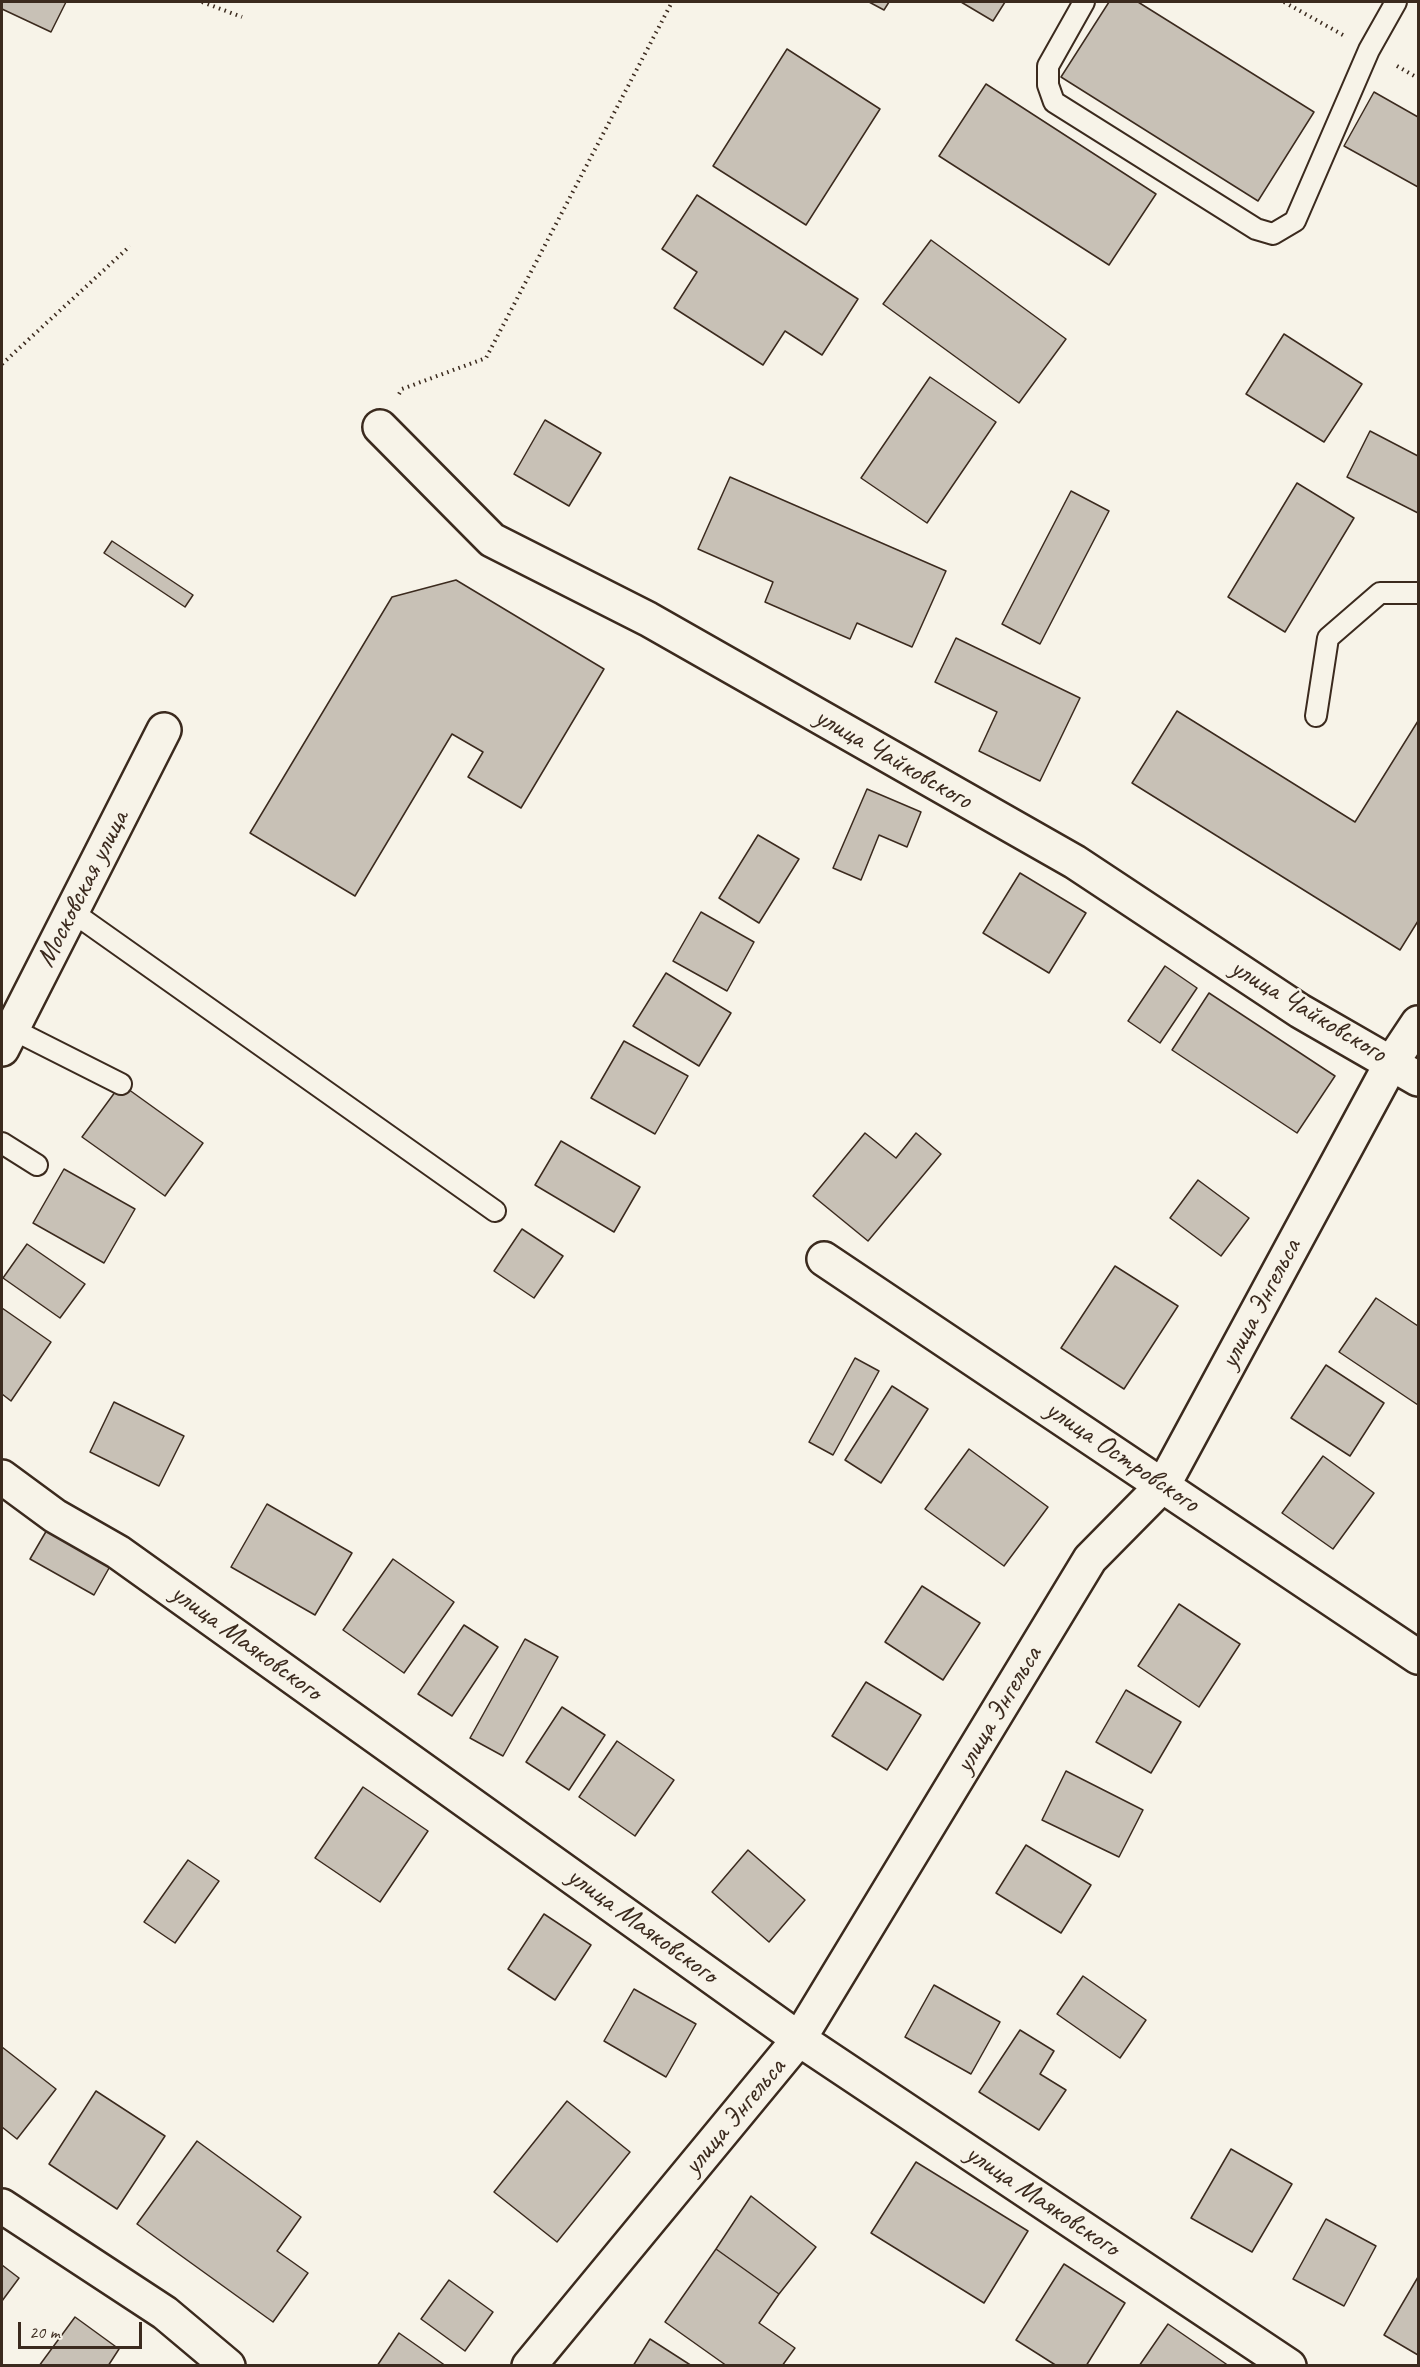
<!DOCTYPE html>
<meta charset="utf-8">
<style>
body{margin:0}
#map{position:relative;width:1420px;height:2367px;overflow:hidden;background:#f7f3e8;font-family:Caveat,sans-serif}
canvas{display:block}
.frame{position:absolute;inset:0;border:3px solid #3b2a1e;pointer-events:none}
.scale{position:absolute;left:18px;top:2322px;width:124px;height:27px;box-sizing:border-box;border:3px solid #3b2a1e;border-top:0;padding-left:8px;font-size:18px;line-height:21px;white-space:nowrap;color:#3b2a1e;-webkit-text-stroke:4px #f7f3e8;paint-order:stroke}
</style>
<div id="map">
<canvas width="1420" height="2367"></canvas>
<div class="frame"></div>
<div class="scale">20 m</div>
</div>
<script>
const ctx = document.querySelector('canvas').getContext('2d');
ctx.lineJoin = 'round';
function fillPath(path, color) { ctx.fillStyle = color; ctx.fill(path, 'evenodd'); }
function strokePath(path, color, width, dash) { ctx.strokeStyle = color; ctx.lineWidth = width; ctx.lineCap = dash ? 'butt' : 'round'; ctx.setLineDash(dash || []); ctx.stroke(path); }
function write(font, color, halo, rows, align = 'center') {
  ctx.font = font + ' Caveat,sans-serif'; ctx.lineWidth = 4.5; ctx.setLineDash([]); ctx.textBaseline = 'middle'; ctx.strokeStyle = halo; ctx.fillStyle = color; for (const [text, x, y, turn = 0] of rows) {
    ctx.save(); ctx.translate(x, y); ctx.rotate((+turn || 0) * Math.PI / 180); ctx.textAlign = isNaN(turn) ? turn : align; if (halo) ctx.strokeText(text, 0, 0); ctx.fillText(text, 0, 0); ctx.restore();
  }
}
const building = new Path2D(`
 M2 2H66L51 32 2 9Z
 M869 2H889L884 10Z
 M961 2H1005L993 21Z
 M1109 2H1138L1314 112 1258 201 1061 77Z
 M787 49 880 109 806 225 713 166Z
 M986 84 1156 194 1109 265 939 156Z
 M1374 92 1418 117V187L1344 146Z
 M697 195 858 299 822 355 785 331 763 365 674 308 697 272 662 249Z
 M931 240 1066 339 1019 403 883 304Z
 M1284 334 1362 384 1324 442 1246 394Z
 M930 377 996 422 927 523 861 478Z
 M545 420 601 453 569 506 514 474Z
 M1370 431 1418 456V513L1347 477Z
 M730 477 946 571 912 647 857 623 850 639 765 602 773 582 698 549Z
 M1297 483 1354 518 1285 632 1228 597Z
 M1071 491 1109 511 1040 644 1002 624Z
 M112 541 193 595 185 607 104 553Z
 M456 580 604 669 521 808 468 777 483 752 452 734 355 896 250 833 392 597Z
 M956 638 1080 698 1040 781 979 751 997 712 935 682Z
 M1177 711 1355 822 1418 721V921L1400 950 1132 783Z
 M867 789 921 812 907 847 879 835 861 880 833 868Z
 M758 835 799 859 759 923 719 898Z
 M1020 873 1086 913 1049 973 983 933Z
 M701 912 754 942 727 991 673 961Z
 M1165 966 1197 988 1160 1043 1128 1021Z
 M666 973 731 1013 699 1066 633 1026Z
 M1209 993 1335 1076 1297 1133 1172 1050Z
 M624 1041 688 1076 655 1134 591 1098Z
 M121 1084 203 1143 165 1196 82 1137Z
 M865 1133 896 1158 916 1133 941 1154 868 1241 813 1196Z
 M561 1141 640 1187 614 1232 535 1185Z
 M64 1169 135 1209 104 1263 33 1223Z
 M1198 1180 1249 1218 1221 1256 1170 1218Z
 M522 1229 563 1256 534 1298 494 1271Z
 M27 1244 85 1284 60 1318 3 1278Z
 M1115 1266 1178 1306 1124 1389 1061 1348Z
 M1376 1298 1418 1326V1405L1339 1352Z
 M2 1308 51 1342 11 1401 2 1394Z
 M855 1358 879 1371 833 1455 809 1442Z
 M1326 1365 1384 1403 1350 1456 1291 1418Z
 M892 1386 928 1409 881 1483 845 1460Z
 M114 1402 184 1436 159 1486 90 1452Z
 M969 1449 1048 1507 1004 1566 925 1509Z
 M1323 1456 1374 1493 1333 1549 1282 1513Z
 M267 1504 352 1553 315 1615 231 1567Z
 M55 1516 118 1552 94 1595 30 1559Z
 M393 1559 454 1602 404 1673 343 1630Z
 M922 1586 980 1623 943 1680 885 1642Z
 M1179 1604 1240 1644 1199 1707 1138 1666Z
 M464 1625 498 1647 452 1716 418 1694Z
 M525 1639 558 1657 503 1756 470 1738Z
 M866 1682 921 1715 887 1770 832 1736Z
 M1126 1690 1181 1722 1151 1773 1096 1742Z
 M562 1707 605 1735 569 1790 526 1762Z
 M617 1741 674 1780 635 1836 579 1797Z
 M1066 1771 1143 1810 1119 1857 1042 1820Z
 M363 1787 428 1831 380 1902 315 1858Z
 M1026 1845 1091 1885 1061 1933 996 1893Z
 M748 1850 805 1900 769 1942 712 1892Z
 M188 1860 219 1881 175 1943 144 1922Z
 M544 1914 591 1945 555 2000 508 1969Z
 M1083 1976 1146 2020 1120 2058 1057 2014Z
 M934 1985 1000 2022 971 2074 905 2037Z
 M634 1989 696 2024 666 2077 604 2041Z
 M1020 2030 1054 2051 1040 2074 1066 2090 1039 2130 979 2092Z
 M2 2047 56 2089 17 2139 2 2127Z
 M96 2091 165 2136 117 2209 49 2164Z
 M567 2101 630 2152 557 2242 494 2192Z
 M197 2141 301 2217 277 2251 308 2273 273 2322 137 2224Z
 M1231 2149 1292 2184 1252 2252 1191 2218Z
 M916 2162 1028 2231 984 2303 871 2233Z
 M751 2196 816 2247 779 2294 716 2249Z
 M1326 2219 1376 2246 1344 2306 1293 2279Z
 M716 2249 779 2294 759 2323 795 2348 782 2366H727L665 2322Z
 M1064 2264 1125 2303 1086 2366H1057L1016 2340Z
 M2 2265 19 2278 2 2301Z
 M1418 2277V2355L1384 2335Z
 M449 2280 493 2312 465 2351 421 2319Z
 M75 2317 119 2349 108 2366H39Z
 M1168 2324 1229 2366H1139Z
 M399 2333 446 2366H377Z
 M650 2339 692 2366H633Z`);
fillPath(building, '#c8c1b6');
strokePath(building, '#3b2a1e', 1.5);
const lane = new Path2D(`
 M1084 2 1048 66V85L1054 102 1256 229 1273 234 1295 221 1369 50 1396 2
 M1316 716 1328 638 1380 593H1418
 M71 911 495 1211
 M12 1029 121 1084
 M2 1143 37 1165`);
const street = new Path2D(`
 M380 427 492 540 648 619 1075 862 1300 1011 1418 1079
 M2 1049 164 730
 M824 1259 1418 1657
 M2 1477 55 1516 118 1552 799 2039 1289 2366
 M2 2206 165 2313 228 2366
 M529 2366 799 2039 1090 1559 1164 1484 1392 1062 1418 1023`);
strokePath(lane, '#3b2a1e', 24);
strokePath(street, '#3b2a1e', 38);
strokePath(new Path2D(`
 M202 2 242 17
 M1284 2 1343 35
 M1397 66 1418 78
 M2 364 130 246
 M399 394 402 389 486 358 672 2`), '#3b2a1e', 4, [1.5, 4.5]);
strokePath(lane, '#f7f3e8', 20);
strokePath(street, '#f7f3e8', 33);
write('28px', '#3b2a1e', '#f7f3e8', [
 ["улица Чайковского",893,759,30],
 ["Московская улица",83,889,-63],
 ["улица Чайковского",1308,1011,31],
 ["улица Энгельса",1261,1304,-62],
 ["улица Островского",1122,1457,34],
 ["улица Маяковского",246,1643,36],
 ["улица Энгельса",999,1710,-59],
 ["улица Маяковского",642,1926,36],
 ["улица Энгельса",735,2117,-50],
 ["улица Маяковского",1042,2201,34]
]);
</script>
